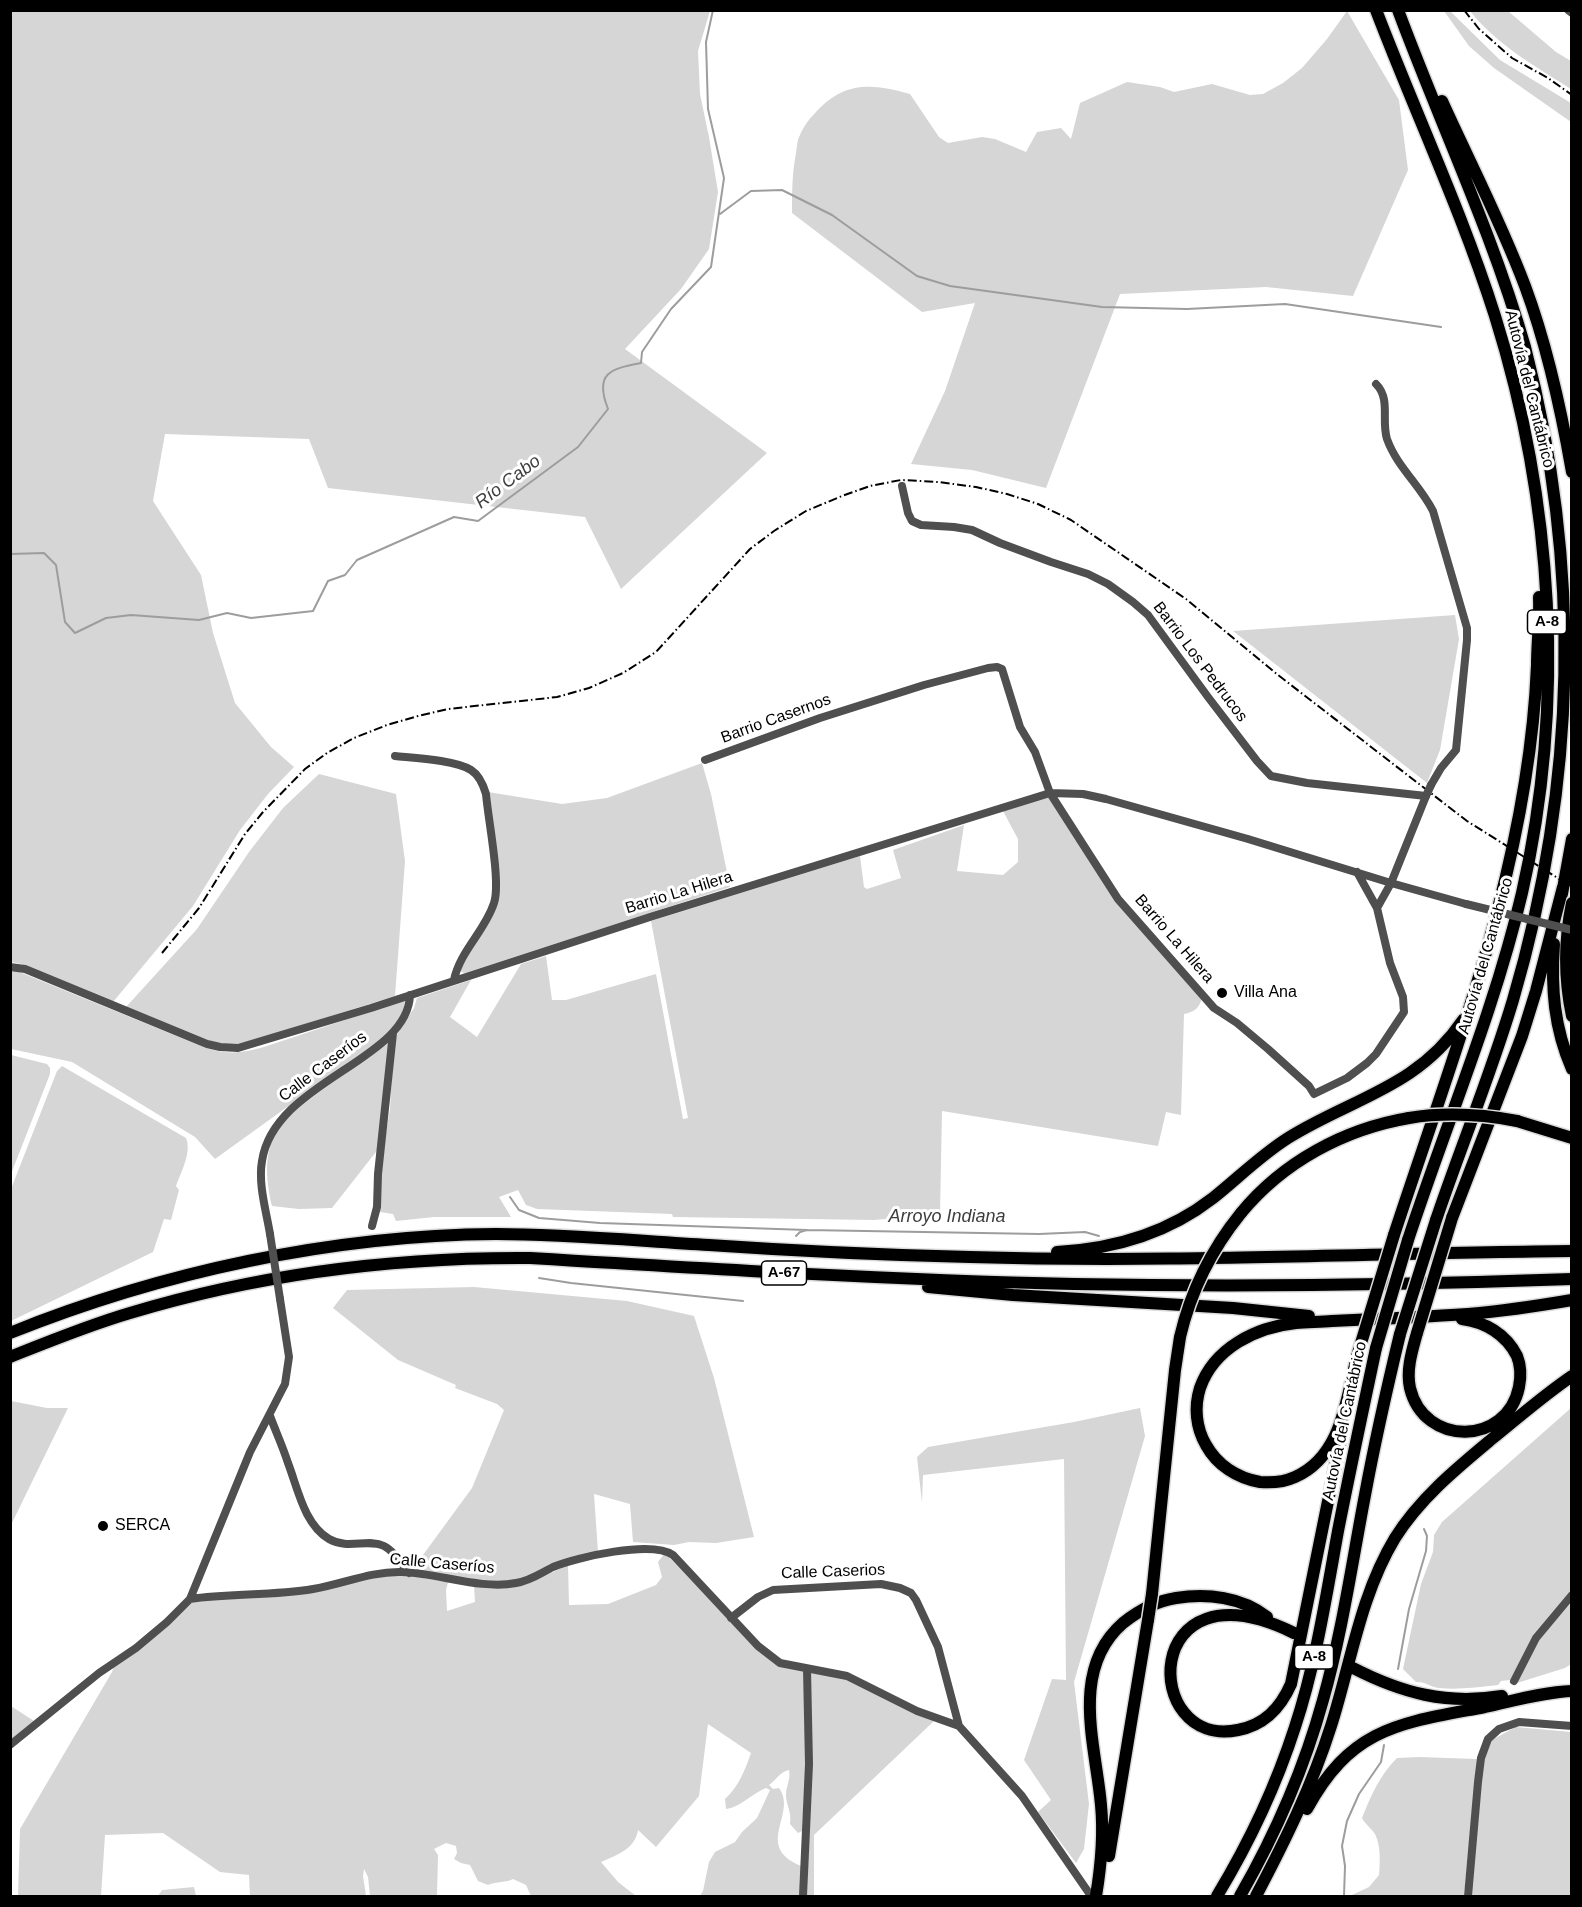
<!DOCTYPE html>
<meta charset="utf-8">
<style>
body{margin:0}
#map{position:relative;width:1582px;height:1907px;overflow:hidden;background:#fff;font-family:Helvetica,sans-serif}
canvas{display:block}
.frame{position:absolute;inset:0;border:12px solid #000;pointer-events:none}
</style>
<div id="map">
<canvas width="1582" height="1907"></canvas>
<div class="frame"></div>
</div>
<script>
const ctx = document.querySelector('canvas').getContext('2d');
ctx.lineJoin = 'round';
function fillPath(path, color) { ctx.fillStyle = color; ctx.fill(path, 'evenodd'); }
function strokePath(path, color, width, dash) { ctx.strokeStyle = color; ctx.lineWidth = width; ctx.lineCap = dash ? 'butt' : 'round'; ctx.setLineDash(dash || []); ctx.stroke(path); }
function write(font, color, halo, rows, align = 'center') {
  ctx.font = font + ' Helvetica,sans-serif'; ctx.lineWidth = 6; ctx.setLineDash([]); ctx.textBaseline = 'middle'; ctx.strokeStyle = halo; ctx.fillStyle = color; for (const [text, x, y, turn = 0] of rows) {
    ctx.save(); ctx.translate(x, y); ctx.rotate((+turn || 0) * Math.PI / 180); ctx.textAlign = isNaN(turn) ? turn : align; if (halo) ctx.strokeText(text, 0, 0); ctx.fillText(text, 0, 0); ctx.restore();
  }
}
fillPath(new Path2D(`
 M11 11H710L698 51 700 94 709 137 718 192 709 249 681 289 625 349 767 453 621 589 585 517 328 488 309 439 165 434 153 501 201 575 213 633 235 703 271 747 294 767 268 794 240 830 193 906 113 1002 21 964 11 962Z
 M1347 11 1399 100 1408 170 1353 296 1266 287 1120 294 1046 488 972 470 911 464 945 391 975 303 922 312 792 213C792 192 792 174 796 153 797 147 797 140 800 135 803 127 810 118 816 112 844 81 872 83 910 94L939 137 948 143 982 137 995 139 1026 152 1037 132 1061 128 1071 139 1080 103 1127 82 1160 87 1174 92 1212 84 1250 95 1263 94 1283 83 1302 68 1327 39Z
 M1444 11H1450L1500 60 1571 103V122L1494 68 1469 46Z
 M1470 11H1508L1556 52 1571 61V89C1535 66 1497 45 1470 11Z
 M1455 615 1459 639 1440 750 1427 783 1233 631Z
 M702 763 711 794 730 887 465 973 461 972 460 966 495 909 488 792 562 804 607 798Z
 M319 774 396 794 405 861 395 996 242 1044 230 1045 215 1043 126 1007 197 929 249 852 283 808Z
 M1048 797 1115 897 1202 997C1200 1008 1194 1012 1184 1014L1181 1115 1166 1112 1158 1146 942 1111 940 1214 874 1220 673 1217 672 1214 537 1209 526 1205 518 1190 499 1197 511 1217H434L396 1221 393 1214 380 1212 381 1162 390 1109 393 1052 396 1036 414 1008 417 998 471 980 450 1017 477 1037 521 964 546 956 552 1000H566L656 974 683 1119 688 1118 651 921 860 856 864 887 867 889 901 878 893 850 964 825 957 871 1003 875 1018 862V839L1003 811Z
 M10 970 17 971 206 1048C229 1055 241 1053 264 1047L405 1000C404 1014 396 1024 387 1035L215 1159 195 1137 72 1062 11 1049Z
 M389 1042 379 1148 332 1208 299 1209 272 1206C258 1142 275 1124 325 1088 347 1072 368 1057 389 1042Z
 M11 1055 47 1064 50 1068V1074L11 1174Z
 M62 1066 186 1138C192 1152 181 1172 176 1186L179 1190 171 1220 164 1219 153 1252 11 1321V1189L57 1071Z
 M474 1287 627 1301 694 1316 714 1378 754 1537 716 1543 689 1542 674 1545 633 1542 630 1504 594 1494 598 1552 528 1578 500 1583 412 1570 472 1488 504 1410 497 1404 455 1388 456 1385 398 1360 333 1308 347 1290Z
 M11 1401 47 1408H68L11 1525Z
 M1140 1408 1145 1436 1074 1682 1089 1804 1084 1849 1076 1863 1038 1812 1051 1800 1024 1760 1052 1679 1066 1680 1064 1459 923 1475 922 1503 917 1457 928 1447 1074 1422Z
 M1571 1408V1591L1533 1638 1510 1680 1501 1681 1498 1685C1478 1687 1459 1690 1439 1688 1430 1687 1425 1681 1416 1682L1403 1669 1421 1584 1433 1552 1434 1535 1442 1522Z
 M665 1553 756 1649 804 1671 806 1763 802 1831 798 1833 790 1824C792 1812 786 1805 786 1795 786 1786 791 1779 789 1770 780 1772 777 1779 769 1785L773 1789 779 1788C798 1814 753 1846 801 1866L800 1896H700L703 1891 709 1862 715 1852 735 1842 742 1832 757 1818 770 1790 766 1788C753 1793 739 1808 726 1809L725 1799C739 1786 745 1770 751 1753L708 1724 699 1796 656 1847 638 1830C635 1849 617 1855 601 1862L618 1882 636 1896H531L526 1885 513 1879C506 1883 497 1881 488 1885L478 1881 470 1865 461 1863 454 1859 457 1853 456 1846 446 1843 434 1849 438 1855 437 1896H370L368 1877 364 1869 363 1876 366 1896H250L249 1875 220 1872 163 1833 105 1835 101 1896H18L20 1829 112 1672 114 1666 189 1604 197 1601 389 1575 412 1576 448 1582 446 1590 447 1611 475 1602 474 1585C495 1588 514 1590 534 1581 546 1576 556 1570 568 1565L569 1605 608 1604 656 1585 662 1577 658 1562Z
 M1571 1603V1664L1565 1668 1517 1683 1537 1642Z
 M811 1673 843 1676 934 1721 814 1835V1896H807Z
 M11 1706 34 1721 11 1739Z
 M1516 1727 1571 1732V1896H1471L1483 1762 1490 1741Z
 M1419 1757 1477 1759 1464 1896H1352V1895L1369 1887 1379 1875C1380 1862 1381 1846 1375 1834 1371 1828 1365 1824 1362 1818 1371 1795 1380 1775 1397 1758Z
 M194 1887 196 1896H158L162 1890Z`), '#d6d6d6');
strokePath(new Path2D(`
 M720 214 751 191 782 190 832 215 917 276 950 286 1102 307 1187 309 1285 304 1441 327
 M10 554 44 553 56 565 65 622 75 633 106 618 131 615 199 620 227 613 251 618 313 611 328 581 345 575 357 560 454 517 478 521 578 447 608 409C594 373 610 369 641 363L642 352 671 309 711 267 724 178 708 109 706 42 713 10
 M510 1197 519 1210 539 1218 600 1223 807 1230
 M796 1236 800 1232 807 1230 1039 1234 1085 1232 1099 1236
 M539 1278 571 1283 743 1301
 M1398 1669 1409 1609 1426 1551 1427 1536 1424 1529
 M1344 1896 1345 1866 1342 1846 1347 1821 1359 1794 1381 1762 1384 1745`), '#9d9d9d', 2);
strokePath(new Path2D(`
 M1294 1633 1353 1668`), '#d9d9d9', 12, [12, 6]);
const highway = new Path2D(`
 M1376 10C1415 112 1462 212 1495 316 1553 501 1566 702 1522 893 1494 1012 1446 1124 1408 1240
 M1398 10C1440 123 1492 232 1525 347 1582 567 1577 782 1513 1000 1491 1074 1461 1146 1436 1220
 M1442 101C1470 163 1501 222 1525 286 1547 345 1561 409 1572 472
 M1562 894 1572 839
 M1572 903C1564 941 1564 978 1572 1016
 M1554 944C1551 988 1554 1028 1572 1069
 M1517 1121 1572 1138
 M1241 1213C1283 1162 1344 1129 1409 1118
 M1452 1218 1522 1036 1536 991 1563 887
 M1394 1235C1455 1049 1529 863 1537 665 1537 643 1540 620 1539 597
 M1057 1252C1113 1249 1168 1233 1213 1198 1238 1178 1261 1155 1288 1138 1352 1098 1417 1088 1463 1020
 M928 1287 1013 1295 1233 1308 1309 1316
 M10 1333C161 1272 333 1235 496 1234 567 1234 639 1241 709 1245 796 1251 883 1255 970 1257 1171 1263 1371 1253 1572 1251
 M1417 1333C1412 1351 1406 1370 1410 1388 1424 1447 1507 1446 1519 1387 1521 1377 1521 1366 1517 1356 1506 1334 1485 1322 1462 1319
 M1358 1353C1346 1397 1343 1456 1295 1477 1284 1482 1272 1483 1260 1482 1237 1478 1217 1465 1206 1445 1196 1428 1194 1407 1200 1388 1214 1348 1256 1327 1296 1323 1308 1322 1320 1322 1332 1321 1378 1319 1423 1317 1468 1314 1503 1311 1537 1306 1572 1300
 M10 1357C50 1341 89 1325 130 1313 259 1274 395 1257 530 1258 711 1269 892 1280 1074 1284 1239 1287 1406 1285 1572 1279
 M1152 1594 1175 1370 1180 1337
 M1294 1633C1139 1557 1141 1750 1238 1730 1264 1725 1280 1709 1291 1684L1341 1437
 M1353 1668C1402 1693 1446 1705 1502 1696
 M1307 1809C1352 1726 1401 1723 1485 1707 1513 1701 1543 1692 1572 1691
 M1109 1856 1148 1620
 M1096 1896C1101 1866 1104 1836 1101 1805 1096 1746 1069 1670 1123 1623 1138 1611 1157 1601 1176 1598 1207 1593 1242 1597 1267 1617
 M1217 1896C1249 1843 1276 1786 1295 1727 1316 1663 1326 1597 1338 1531 1350 1470 1363 1409 1376 1348
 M1240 1896C1275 1835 1304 1769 1323 1700 1342 1633 1352 1563 1365 1495 1375 1441 1387 1388 1400 1334
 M1256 1896C1285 1841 1312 1786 1331 1726 1351 1663 1360 1596 1395 1538 1420 1498 1457 1468 1493 1438 1519 1417 1544 1395 1572 1376`);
strokePath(highway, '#dbdbdb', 15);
strokePath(new Path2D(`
 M1568 10 1572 13
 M1376 384C1391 399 1381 420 1387 439 1397 467 1420 485 1433 511L1467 628V640L1456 750 1441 768 1431 785
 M902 486 908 513 912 521 921 525 954 527 972 530 1000 543 1051 562 1088 574 1108 584 1133 602 1148 615 1208 697 1257 761 1271 776 1307 783 1426 796 1391 883 1377 908
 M395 756C414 758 455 760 471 770 479 775 483 784 486 794 488 819 501 882 494 903 485 931 460 951 454 980
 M705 760 820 718 924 685 988 668 997 667 1002 669 1020 727 1035 752 1050 793 1118 899 1214 1008 1237 1023 1268 1049 1309 1086 1314 1094 1347 1078 1367 1063 1376 1054 1404 1012 1403 997 1390 963 1377 908 1357 872
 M10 967 25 969 207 1044 220 1047 238 1048 371 1008 650 917 1050 793 1083 794 1106 799 1248 839 1391 883 1466 904
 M372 1226 377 1207 378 1174 393 1033
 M270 1234C266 1210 258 1184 262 1161 274 1081 408 1061 410 995
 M270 1416C276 1432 283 1447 288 1463 298 1489 304 1524 329 1539 348 1550 368 1538 384 1546 394 1551 402 1564 409 1573
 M190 1599C230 1593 272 1596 313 1589 343 1584 371 1571 402 1572 438 1573 481 1590 516 1583 530 1581 541 1573 553 1567 577 1557 652 1540 673 1555L758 1646 780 1663 847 1676 917 1711 959 1726
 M731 1618 758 1597 773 1590 881 1584 900 1588 911 1593 916 1600 938 1647 959 1726 1022 1796 1091 1896
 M1514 1681 1536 1638 1572 1595
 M10 1745 99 1673 136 1648 167 1622 190 1599 250 1452 285 1384 289 1357 280 1299
 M803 1896 809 1764 807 1669
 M1468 1896 1478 1782 1481 1758 1488 1739 1499 1729 1519 1722 1572 1726`), '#4f4f4f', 8);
strokePath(highway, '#000', 12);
strokePath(new Path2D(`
 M1464 10 1479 29 1512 58 1548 78 1572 95
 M162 953 199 908 245 834 263 812 305 769 327 753 354 738 387 725 418 716 448 709 557 697 589 688 623 673 656 652 750 549 774 531 806 511 842 496 870 486 901 480 938 482 976 487 1007 494 1038 504 1071 520 1186 599 1278 675 1467 821 1572 887`), '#000', 2, [9, 3, 1.5, 3]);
const highwayBridge = new Path2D(`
 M1409 1118C1446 1112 1480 1114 1517 1121
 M1417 1333 1452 1218
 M1400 1334 1436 1220
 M1180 1337C1191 1290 1211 1250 1241 1213
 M1376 1348 1408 1240
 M1358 1353 1394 1235
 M1148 1620 1152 1594`);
strokePath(highwayBridge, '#dbdbdb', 15, []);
strokePath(new Path2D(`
 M1426 796 1431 785
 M1466 904 1572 930
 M270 1234 280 1299`), '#4f4f4f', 8);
strokePath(highwayBridge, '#000', 12);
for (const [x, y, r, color] of [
 [1222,993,6,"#000"],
 [103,1526,6,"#000"]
]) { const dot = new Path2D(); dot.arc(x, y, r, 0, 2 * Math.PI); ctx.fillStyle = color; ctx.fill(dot); strokePath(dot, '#fff', 2); }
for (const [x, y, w] of [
 [1547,622,39],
 [784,1273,45],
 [1314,1657,39]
]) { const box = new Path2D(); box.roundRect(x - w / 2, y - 12, w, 24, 4.5); ctx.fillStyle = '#fff'; ctx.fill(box); strokePath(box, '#000', 1.5); }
write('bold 15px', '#000', null, [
 ["A-8",1547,622],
 ["A-67",784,1273],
 ["A-8",1314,1657]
]);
write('16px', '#000', '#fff', [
 ["Autovía del Cantábrico",1529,389,76],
 ["Barrio Los Pedrucos",1200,662,53],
 ["Barrio Casernos",776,719,-20],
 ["Barrio La Hilera",679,893,-17],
 ["Barrio La Hilera",1174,939,49],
 ["Autovía del Cantábrico",1486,956,-74],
 ["Calle Caseríos",323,1067,-37],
 ["Autovía del Cantábrico",1345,1421,-78],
 ["Calle Caseríos",442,1564,5],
 ["Calle Caserios",833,1572,-2]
]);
write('16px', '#000', '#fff', [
 ["Villa Ana",1234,993],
 ["SERCA",115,1526]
], 'left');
write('italic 18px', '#3e3e3e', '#fff', [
 ["Río Cabo",508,482,-37],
 ["Arroyo Indiana",947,1217]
]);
</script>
